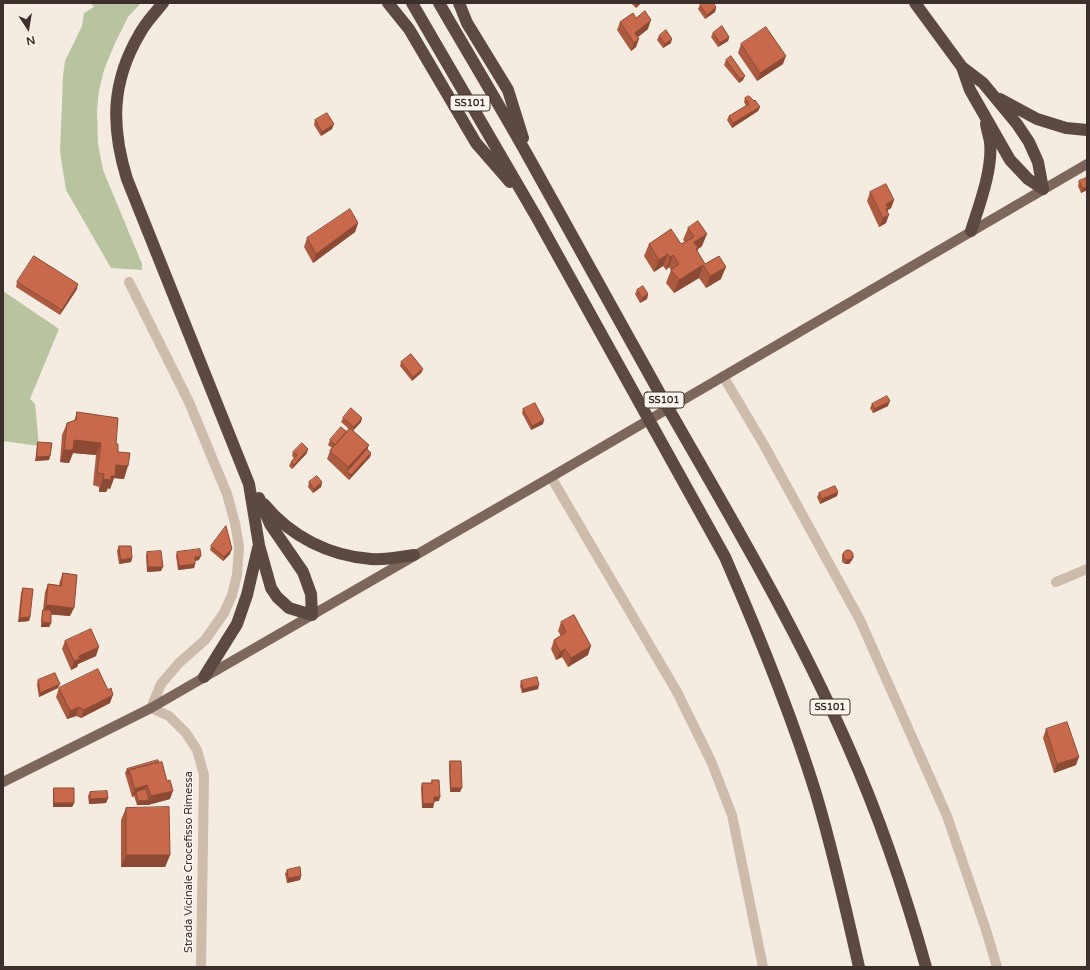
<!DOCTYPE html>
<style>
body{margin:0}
#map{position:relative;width:1090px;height:970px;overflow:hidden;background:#f4ebe1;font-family:"Varela Round",sans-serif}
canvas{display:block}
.frame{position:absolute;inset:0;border:4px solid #3b302b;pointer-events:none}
.north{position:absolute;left:8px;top:8px;width:40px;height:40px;-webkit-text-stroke:3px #fbf5ee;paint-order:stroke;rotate:168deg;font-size:11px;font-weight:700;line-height:16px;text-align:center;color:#3b302b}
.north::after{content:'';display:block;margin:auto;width:14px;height:18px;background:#3b302b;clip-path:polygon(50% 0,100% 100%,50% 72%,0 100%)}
</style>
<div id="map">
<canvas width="1090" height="970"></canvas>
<div class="frame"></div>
<div class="north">N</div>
</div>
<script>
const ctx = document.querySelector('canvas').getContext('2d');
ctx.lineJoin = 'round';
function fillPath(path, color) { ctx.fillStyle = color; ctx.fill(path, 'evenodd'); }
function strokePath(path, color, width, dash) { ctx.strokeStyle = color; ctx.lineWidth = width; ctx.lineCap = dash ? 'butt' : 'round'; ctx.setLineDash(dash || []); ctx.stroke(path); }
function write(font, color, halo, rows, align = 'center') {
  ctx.font = font + ' "Varela Round",sans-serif'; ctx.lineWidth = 3; ctx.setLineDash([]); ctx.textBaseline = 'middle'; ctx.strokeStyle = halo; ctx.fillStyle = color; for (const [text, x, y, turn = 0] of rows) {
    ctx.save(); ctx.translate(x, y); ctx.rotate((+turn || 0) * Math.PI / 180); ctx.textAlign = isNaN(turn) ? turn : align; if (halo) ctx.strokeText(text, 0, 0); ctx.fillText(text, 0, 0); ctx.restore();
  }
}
fillPath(new Path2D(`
 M91 3H141L128 17 115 43 104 70 99 90 97 110 98 144 103 170 142 264V270L111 268 66 190 60 152 63 76 65 61 82 26 84 13 94 7Z
 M3 291 59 329 30 399 35 404 39 446 3 441Z`), '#b8c4a0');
strokePath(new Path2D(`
 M129 282 189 402 227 494 235 523 239 547 237 575 232 595 224 613 205 640 179 663 161 684 151 708 169 716 186 733 197 750 204 775 201 967
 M723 376 764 445 860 620 947 816 986 930 997 967
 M551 477 677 692 711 761 732 815 763 967
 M1056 582 1087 569`), '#cdbbac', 10);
strokePath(new Path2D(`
 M3 782 151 708 551 477 1087 164`), '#7d675c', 10);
strokePath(new Path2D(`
 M163 3C155 13 145 23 139 35 111 83 111 127 127 179L249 484 259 545 271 588 277 597 289 608 312 615 311 594 303 572 270 524 259 498
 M388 3 409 29 476 143 510 182
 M412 3 537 218 725 557C759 635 791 713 816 794 833 851 846 909 859 967
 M439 3C469 55 500 106 529 158 574 239 619 320 664 401 729 514 796 627 848 746 880 818 905 892 926 967
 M459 3 467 23 508 90 523 138
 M915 3 962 67 983 83 1017 124 1029 142 1038 162 1043 189
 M962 67 970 90 1010 160 1028 179 1043 189
 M1000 99 1037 119 1066 128 1087 130
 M971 231C979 206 993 169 990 142 989 136 987 130 986 124
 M264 504C291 537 330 556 371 559 386 560 400 557 414 555
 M204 677 237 624 247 595 258 548`), '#5c4a42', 12);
fillPath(new Path2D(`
 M631 3H641L636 8Z
 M700 5 716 7 715 12 705 19 698 9Z
 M636 18 648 29 638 37 636 47 631 51 617 30 620 22Z
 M713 33 729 37 728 41 718 47 711 37Z
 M659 36 671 43 663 48 657 40Z
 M741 44 783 64 757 81 738 53Z
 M726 60 743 80 739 83 724 65Z
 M745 98 754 101 760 107 758 111 732 128 727 120 729 116 746 106 744 102Z
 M315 120 332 129 321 136 314 125Z
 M1079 181H1087V190L1081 193 1078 186Z
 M870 192 894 200 891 208 888 210 887 211 886 223 879 227 867 201Z
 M358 223 355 232 313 263 304 247 307 238Z
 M688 228 702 246 698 249 697 251 705 264 721 279 706 288 699 278 674 293 666 283 671 270 669 267 666 270 663 266 654 272 644 256 649 244H681L685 242 683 240Z
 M17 282 77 289 60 315 16 287Z
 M637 290 648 294 647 299 640 303 635 294Z
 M401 362 423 369 421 373 412 381 400 366Z
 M872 404 888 406 873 413 870 408Z
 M523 409 543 424 531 430 522 413Z
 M77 412 116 444 124 479 114 478 110 489 108 488 106 492H99V487L93 485 96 455 73 453 69 463 60 462 62 435 67 423 74 421Z
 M343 418 361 422 353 430 367 449 371 453 370 457 349 480 327 459 330 451 332 448 328 445 330 440 347 432 349 429 341 422Z
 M38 442 50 456 49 460 35 461 37 446Z
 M293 452 307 453 292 469 289 466 291 462 294 458 292 456Z
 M309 482H322L321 487 313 493 308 487Z
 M838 492 837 496 820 504 817 497 819 493Z
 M119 546 132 558 131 562 119 564 117 551Z
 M211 546 230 554 223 561 210 550Z
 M147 552 161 571 147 572 146 556Z
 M177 552 199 560 195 561V564L194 568 178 570 176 556Z
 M843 553 854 556 852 560 849 564H845L842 562V557Z
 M63 573 70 616 51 614V623L49 627H41L42 614 43 610 45 592 48 584 59 585 60 581Z
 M23 588 30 617 29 621 18 622 21 593Z
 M561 622 588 655 568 667 562 657 556 660 551 649 554 640 561 636 558 631Z
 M65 641 96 656 78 664 77 667 71 670 62 649Z
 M38 680 58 688 39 697 37 685Z
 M521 681 538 689 522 693 520 686Z
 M59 688 110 703 81 718 76 716 67 719 56 697Z
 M1046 729 1076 765 1054 773 1043 738Z
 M450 761 460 792H450L449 765Z
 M127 769 170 799 148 805H137L134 796 132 797 125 773Z
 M432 780 439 801H434L433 808H422L421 788 422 783H431Z
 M54 788 74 803 72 807H53V792Z
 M90 792 108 798 106 803 89 804 88 796Z
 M126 808 170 855 165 867H121V820Z
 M287 870 301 876 300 880 287 883 285 874Z`), '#ac5a40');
fillPath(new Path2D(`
 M637 3H641L636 8Z
 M716 7 715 12 705 19 707 15Z
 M651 20 648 29 633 41 635 33Z
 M729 37 728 41 718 47 720 43Z
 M639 39 636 47 631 51 634 43Z
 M672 39 671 43 663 48 665 44Z
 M786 56 783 64 757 81 760 73Z
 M745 76 743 80 739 83 740 79Z
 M760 107 758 111 732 128 733 123Z
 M334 124 332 129 321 136 322 132Z
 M1087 187V190L1081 193 1083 189Z
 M894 200 891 208 888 210 885 217 886 204Z
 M889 215 886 223 879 227 883 218Z
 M358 223 355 232 313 263 316 254Z
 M707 234 702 246 698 249 694 260V242Z
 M668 254 663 266 654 272 659 260Z
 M673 255 669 267 666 270 670 257Z
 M703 265 699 278 674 293 679 280Z
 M726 267 721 279 706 288 710 276Z
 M78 284 77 289 60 315 62 310Z
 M648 294 647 299 640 303 642 298Z
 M423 369 421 373 412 381 413 377Z
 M890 401 888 406 873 413 875 409Z
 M362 418 361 422 352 432 354 427Z
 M544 420 543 424 531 430 532 426Z
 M74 440 101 443 96 455 73 453 69 463 60 462 64 450Z
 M369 445 366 453 347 472 348 467Z
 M308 449 307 453 292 469 294 465Z
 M371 453 370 457 349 480 351 475Z
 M50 456 49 460 35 461 37 457Z
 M116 465 128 466 124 479 114 478 110 489 108 488 106 492H99L103 479Z
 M322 482 321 487 313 493 314 489Z
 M838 492 837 496 820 504 822 499Z
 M232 549 230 554 223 561 224 557Z
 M201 556 199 560 193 561 195 557Z
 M854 556 852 560 849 564H845L847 560Z
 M132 558 131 562 119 564 121 560Z
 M195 564 194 568 178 570 179 566Z
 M148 567H163L161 571 147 572Z
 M46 605 74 608 70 616 43 614Z
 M30 617 29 621 18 622 20 618Z
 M42 622 51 623 49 627H41Z
 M591 646 588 655 568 667 571 658Z
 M99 647 96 656 78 664 77 667 71 670 74 661 79 656Z
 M565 649 562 657 556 660 560 652Z
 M60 684 58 688 39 697 40 693Z
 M539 685 538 689 522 693 523 689Z
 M113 695 110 703 81 718 84 710Z
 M79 707 76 716 67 719 70 711Z
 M1079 757 1076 765 1054 773 1057 764Z
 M147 785 144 794 136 792 134 796 132 797 135 789Z
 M451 788H462L460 792H450Z
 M173 791 170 799 148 805H137L138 801 149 800 151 796Z
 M434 797H440L439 801 432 802Z
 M108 798 106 803 89 804 90 799Z
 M54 803H74L72 807H53Z
 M434 803 433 808H422L423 804Z
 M126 855H170L165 867H121Z
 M301 876 300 880 287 883 288 878Z`), '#8c4a34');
const building = new Path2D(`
 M702 3H713L716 7 707 15 700 5Z
 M645 11 651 20 635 33 639 39 634 43 620 22 633 13 636 18Z
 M722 26 729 37 720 43 713 33Z
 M766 27 786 56 760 73 741 44Z
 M666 30 672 39 665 44 659 36Z
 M731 56 745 76 740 79 726 60Z
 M749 96 754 101 755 100 760 107 733 123 729 116 749 104 745 98Z
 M327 113 334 124 322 132 315 120Z
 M1086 178 1087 181V187L1083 189 1079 181Z
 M886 184 894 200 886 204 888 208 886 209 889 215 883 218 870 192Z
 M350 209 358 223 316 254 307 238Z
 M698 221 707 234 694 242 698 248 696 249 705 264 719 256 726 267 710 276 703 265 679 280 671 270 679 264 673 255 670 257 668 254 659 260 649 244 671 229 681 244 694 237 688 228Z
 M34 256 78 284 62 310 17 282Z
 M643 286 648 294 642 298 637 290Z
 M411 354 423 369 413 377 401 362Z
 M887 396 890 401 875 409 872 404Z
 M535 403 544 420 532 426 523 409Z
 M351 408 362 418 354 427 343 418Z
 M77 412 118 418 116 444H118V452L130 453 128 466 116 465 115 476H111V480L103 479 104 474 97 473 101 443 74 440 73 450H64L67 423 76 420Z
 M341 427 347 432 335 445 330 440Z
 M350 428 369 445 348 467 330 451Z
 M38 442 52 443 50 456 37 457Z
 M302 443 308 449 294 465 291 462 297 455 293 452Z
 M367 449 371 453 351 475 347 472Z
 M317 476 322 482 314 489 309 482Z
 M835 486 838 492 822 499 819 493Z
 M226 526 232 549 224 557 211 546Z
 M119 546H131L132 558 121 560Z
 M200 549 201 556 195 557V564L179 566 177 552Z
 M843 555a5 5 0 1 1 10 0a5 5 0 1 1-10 0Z
 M161 551 163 567H148L147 552Z
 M63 573 77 575 74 608 46 605 48 584 61 586Z
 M23 588 33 589 30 617 20 618Z
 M43 610H51V623L42 622Z
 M574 615 591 646 571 658 565 649 560 652 554 640 566 632 561 622Z
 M91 629 99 647 79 656 80 659 74 661 65 641Z
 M98 669 108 690 111 688 113 695 84 710 79 707 70 711 59 688Z
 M55 673 60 684 40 693 38 680Z
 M537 677 539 685 523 689 521 681Z
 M1067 722 1079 757 1057 764 1046 729Z
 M158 760 159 762 129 770 128 774 127 769Z
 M450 761H461L462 788H451Z
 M162 762 167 781 170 780 173 791 151 796 147 785 135 789 129 770Z
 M432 780H439L440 797H434V803L423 804 422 783H432Z
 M54 788H74V803H54Z
 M146 789 149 800 138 801 136 792Z
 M107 791 108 798 90 799V792Z
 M169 807 170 855H126V808Z
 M300 867 301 876 288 878 287 870Z`);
fillPath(building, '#c8694b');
strokePath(building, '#8c4a34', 1);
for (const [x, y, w] of [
 [470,103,40],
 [664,400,40],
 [830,707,40]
]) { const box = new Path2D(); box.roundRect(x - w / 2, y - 8, w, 16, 3); ctx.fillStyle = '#fbf5ee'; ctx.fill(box); strokePath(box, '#3b302b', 1); }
write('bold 10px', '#3b302b', null, [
 ["SS101",470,103],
 ["SS101",664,400],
 ["SS101",830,707]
]);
write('11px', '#3b302b', '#fbf5ee', [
 ["Strada Vicinale Crocefisso Rimessa",189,862,-90]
]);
</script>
